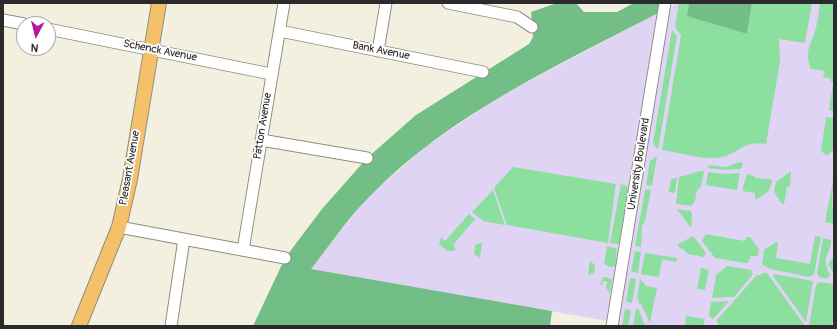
<!DOCTYPE html>
<style>
body{margin:0}
#map{position:relative;width:837px;height:329px;overflow:hidden;background:#f3f0df;font-family:Pangolin,sans-serif}
canvas{display:block}
.frame{position:absolute;inset:0;border:4px solid #2b2b2b;pointer-events:none}
.north{position:absolute;left:16px;top:16px;width:40px;height:40px;box-sizing:border-box;background:#fff;border:1px solid #aaa;border-radius:50%;rotate:187deg;font-size:11px;font-weight:700;line-height:16px;text-align:center;color:#2b2b2b}
.north::after{content:'';display:block;margin:auto;width:14px;height:18px;background:#b5179e;clip-path:polygon(50% 0,100% 100%,50% 72%,0 100%)}
</style>
<div id="map">
<canvas width="837" height="329"></canvas>
<div class="frame"></div>
<div class="north">N</div>
</div>
<script>
const ctx = document.querySelector('canvas').getContext('2d');
ctx.lineJoin = 'round';
function fillPath(path, color) { ctx.fillStyle = color; ctx.fill(path, 'evenodd'); }
function strokePath(path, color, width, dash) { ctx.strokeStyle = color; ctx.lineWidth = width; ctx.lineCap = dash ? 'butt' : 'round'; ctx.setLineDash(dash || []); ctx.stroke(path); }
function write(font, color, halo, rows, align = 'center') {
  ctx.font = font + ' Pangolin,sans-serif'; ctx.lineWidth = 3.5; ctx.setLineDash([]); ctx.textBaseline = 'middle'; ctx.strokeStyle = halo; ctx.fillStyle = color; for (const [text, x, y, turn = 0] of rows) {
    ctx.save(); ctx.translate(x, y); ctx.rotate((+turn || 0) * Math.PI / 180); ctx.textAlign = isNaN(turn) ? turn : align; if (halo) ctx.strokeText(text, 0, 0); ctx.fillText(text, 0, 0); ctx.restore();
  }
}
fillPath(new Path2D(`
 M677 3H834V326H612L613 322 310 269 369 196 425 147 499 97Z`), '#e0d4f4');
fillPath(new Path2D(`
 M679 3H689L688 16 747 34 752 3H812L805 43 779 39 780 61 766 144C741 140 738 156 717 158 705 160 676 152 662 150L681 35 675 27Z
 M820 3H834V83L831 82V79L823 77 825 71 811 69C804 49 811 46 816 28 818 20 819 11 820 3Z
 M672 30 677 36 658 150 653 143Z
 M833 84 834 85V111L829 110Z
 M826 117 834 118V149L827 156 821 151Z
 M657 156 652 186 646 185 650 161Z
 M739 162 743 163 741 169 724 170 708 168 709 165 726 167Z
 M513 167 616 184 608 243 507 225 494 188Z
 M701 171H704L701 187 697 190 695 201 692 206 676 204 679 177Z
 M791 171 790 187H787L784 204H782L774 192 776 182Z
 M708 172 725 174 740 173 737 190 706 185Z
 M747 174 754 176 756 178 770 179 772 181 769 191 757 199H755V193L742 191Z
 M834 176 832 201 834 224 825 222Z
 M677 178 675 193 669 192 671 179Z
 M621 184 626 186 628 188 619 244 610 243Z
 M647 189 651 190 645 221 642 226 641 247 635 246 645 190Z
 M493 190 505 225 483 221 472 212Z
 M677 209 691 211 692 217 691 228Z
 M469 214 475 219 453 245 456 249 454 251H447L439 244 441 237 445 241Z
 M706 234 745 241 746 237H750L759 249 758 256H751L748 263H745L715 258 702 241Z
 M693 236 706 253 704 257 688 254 682 248 681 249 677 245Z
 M815 236 821 237 814 274 809 277 770 269 762 264 764 250 776 242H778L776 258 810 264Z
 M823 238 831 240C831 257 820 254 830 275L827 279 819 277 817 273Z
 M482 243 480 258 474 254 475 246 477 244Z
 M607 246 617 249 615 266 610 267 604 264Z
 M635 251 641 252 638 273 631 271Z
 M645 253 677 258 676 262 662 259 659 277 641 274Z
 M832 258H834V273L828 265Z
 M590 261 595 265 594 273 588 275Z
 M727 266 751 270 753 274 734 297 712 298 716 275Z
 M701 268 709 270 705 290 697 289Z
 M763 273H767L805 326H720L716 321 757 275H760Z
 M774 274 813 281 806 322 773 276Z
 M603 277H607L612 280 610 293 606 288 607 282 603 281 602 285H600Z
 M632 278 636 279 632 303 626 302 630 279Z
 M640 279 646 286 657 288 650 323 641 304 638 303 639 299 637 298Z
 M819 282 834 284V314L832 326H809L816 285Z
 M729 301 713 319 709 316 711 302Z
 M625 309 631 310 628 326H622Z
 M636 309 639 310 645 326H633Z
 M686 316 705 319 703 326H685Z`), '#8ddfa0');
fillPath(new Path2D(`
 M557 3H576L584 12H617L634 3H659L664 10C561 64 452 112 370 196 348 218 330 245 311 269L552 311 550 326H253L285 258 322 209 367 158 416 115 529 44 533 37 531 12Z
 M689 3H752L747 34 687 16Z`), '#72be86');
const minor = new Path2D(`
 M448 3 517 17 532 27
 M3 20 24 24
 M48 29 271 74
 M280 31 483 72
 M378 51 386 3
 M261 140 367 158
 M119 227 285 258
 M243 250 284 3
 M171 326 184 239
 M612 326 665 3`);
const major = new Path2D(`
 M79 326 119 227 130 179 159 3`);
strokePath(minor, '#8f8e85', 13);
strokePath(major, '#8f8e85', 16);
strokePath(minor, '#fff', 11);
strokePath(major, '#f4c16a', 14);
write('11px', '#2b2b2b', '#fff', [
 ["Schenck Avenue",160,51,11],
 ["Bank Avenue",381,51,11],
 ["Patton Avenue",263,126,-81],
 ["University Boulevard",639,164,-81],
 ["Pleasant Avenue",130,168,-80]
]);
</script>
